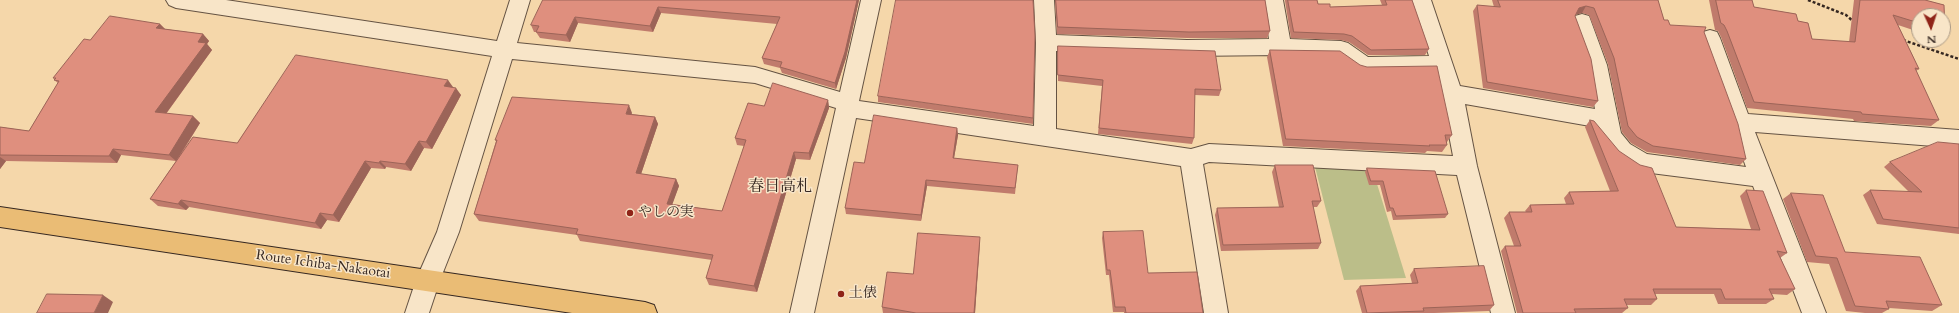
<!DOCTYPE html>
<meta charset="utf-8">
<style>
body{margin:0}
#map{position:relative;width:1959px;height:313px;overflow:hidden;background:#f5d7aa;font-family:Cardo,serif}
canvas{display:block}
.north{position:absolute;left:1911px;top:8px;width:40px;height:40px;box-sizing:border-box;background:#f8e5c8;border:1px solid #aa9985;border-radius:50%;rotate:177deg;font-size:11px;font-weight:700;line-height:16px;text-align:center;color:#352721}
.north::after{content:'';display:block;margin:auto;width:14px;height:18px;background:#8f2418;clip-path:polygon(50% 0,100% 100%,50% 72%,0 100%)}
</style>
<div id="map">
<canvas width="1959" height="313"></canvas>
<div class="north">N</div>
</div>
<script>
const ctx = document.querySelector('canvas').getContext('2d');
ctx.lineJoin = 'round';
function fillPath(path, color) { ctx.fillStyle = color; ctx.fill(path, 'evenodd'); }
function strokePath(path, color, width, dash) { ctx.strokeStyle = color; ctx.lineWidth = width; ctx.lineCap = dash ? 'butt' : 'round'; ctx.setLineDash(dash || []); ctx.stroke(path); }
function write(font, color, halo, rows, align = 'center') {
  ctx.font = font + ' Cardo,"Noto Serif JP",serif'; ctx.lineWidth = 3; ctx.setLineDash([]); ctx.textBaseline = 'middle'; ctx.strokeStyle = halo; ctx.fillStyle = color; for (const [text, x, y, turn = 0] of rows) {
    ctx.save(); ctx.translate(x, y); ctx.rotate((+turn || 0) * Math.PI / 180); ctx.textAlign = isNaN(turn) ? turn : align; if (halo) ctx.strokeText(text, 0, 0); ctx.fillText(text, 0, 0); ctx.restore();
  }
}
fillPath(new Path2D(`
 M1315 167 1373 171 1406 278 1344 280Z`), '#bbbe89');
const minor = new Path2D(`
 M166 0H226L497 41 510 0H530L517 43 755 67 840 92 861 0H881L859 101 1034 126 1036 43 1034 0H1054L1056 35 1187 40 1269 39 1263 0H1283L1290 39 1341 41 1348 43 1368 57 1429 56 1411 0H1431L1460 86 1595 109 1587 65 1572 22 1575 16 1582 14 1589 16 1607 65 1621 133 1630 144 1647 154 1746 167 1700 38 1703 32 1710 30 1717 32 1720 38 1748 114 1959 130V148L1755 132 1826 313H1802L1753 186 1643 172 1635 170 1614 156 1590 126 1465 104 1477 166 1515 313H1491L1457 175 1209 162 1203 164 1228 313H1204L1181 166 856 118 814 313H790L836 108 755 83 512 59 459 232 440 280 429 313H405L416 280 437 232 492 56 176 8 169 5ZM1056 51 1187 56 1281 55 1337 57 1357 71 1364 73 1435 72 1441 93 1453 156 1209 144 1191 149 1056 129Z`);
const major = new Path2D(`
 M0 207 645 302 654 305 657 313H572L0 227Z`);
strokePath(minor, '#655343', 2);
strokePath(major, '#352721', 2);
strokePath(new Path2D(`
 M1808 0 1846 15 1854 22
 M1903 40 1959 59`), '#352721', 2.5, [3, 2]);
fillPath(minor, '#f8e5c8');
fillPath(major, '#eabc75');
fillPath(new Path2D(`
 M543 0H859L846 58 836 89 782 73 780 68 764 64 762 58 777 24 661 13 653 32 578 23 570 42 540 38 536 32H534L531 25Z
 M1055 0H1265L1270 31 1267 38H1187L1057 34Z
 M1285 0H1317L1318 4 1330 7 1382 5 1380 0H1412L1429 49 1425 55H1368L1349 42 1341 40 1291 38 1285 1Z
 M1492 0H1658L1664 20 1670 25 1704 32 1746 159 1740 165 1647 152 1631 143 1622 132 1608 64 1589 15 1582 13 1576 14 1575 16 1598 101 1593 107 1483 88 1473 11 1477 5 1494 7Z
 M1709 0H1752L1754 7 1796 14 1798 21 1808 23 1812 39 1849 42 1854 0H1925L1944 5 1945 32 1943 34V16H1919V32L1898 25 1919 69 1916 71 1939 120 1931 126 1854 121 1853 119 1747 108 1721 37 1718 31 1715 30Z
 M160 24 165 29 203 34 209 41 207 44 212 50 166 114 193 116 200 123 182 153 237 143 453 87V88L461 95 432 149 424 148 411 171 386 167 385 169 371 168 339 222 327 220 321 229 189 207 186 210 158 206 150 199 176 161 121 155 117 163 6 161 0 169V127L29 131 58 83 54 80 55 79 53 78 90 40Z
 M1058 46 1221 90 1219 96 1195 95 1194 138 1192 144 1098 134 1102 86 1058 81Z
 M1270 50 1452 135 1447 142H1446L1447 145 1442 152 1427 151 1425 153 1283 146 1267 57Z
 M878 96 1033 118V124L878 102Z
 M828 100 829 108 810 160 796 159 757 292 709 285 706 278 712 260 580 241 577 235 479 221 474 214 496 141 495 140 632 113 631 114 655 117 658 124 641 174 676 179 679 186 672 204 722 211 744 146 737 145 735 138 764 106Z
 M1590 120 1676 227 1751 229 1740 196 1746 190 1787 253 1780 258 1795 289 1787 295 1772 294 1774 299 1766 304H1718L1714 294H1655L1657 299 1651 305H1626L1628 308 1622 313H1517L1501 251 1505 246H1514L1504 218 1509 212H1526L1525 211 1530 205 1566 204 1564 198 1569 192 1610 191 1585 127Z
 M957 128 958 135 954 158 1018 165 1015 194 927 186 921 221 846 214 845 208 864 163Z
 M1959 144V234L1877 224 1863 195 1870 190 1909 192 1884 167 1890 162Z
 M1275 165 1321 201 1317 207H1313L1321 243 1318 249 1221 251 1215 215 1217 208 1279 207 1272 172Z
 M1367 168 1448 214 1445 218 1393 220 1391 211 1387 212 1380 185H1369L1365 172Z
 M1791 193 1845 252 1942 305 1932 311 1889 308V309L1882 313H1865L1846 311 1829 264 1807 262 1783 199Z
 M1103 232 1148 273 1203 313H1124V312H1113L1109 275H1106L1102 238Z
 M980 244 975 313H883L882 307 913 274Z
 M1414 269 1494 305 1489 311 1434 313H1362L1356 291 1360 286 1412 283 1410 275Z`), '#c07b6c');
fillPath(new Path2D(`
 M857 0H859L846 58 836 89 835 83Z
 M1586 6 1582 13 1575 15 1579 8Z
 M658 7 661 13 653 32 650 26Z
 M575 17 578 23 570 42 566 35Z
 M160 24 167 31 156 28Z
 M203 34 209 41 207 44 212 50 162 119 155 112 198 42Z
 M448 80 453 87 449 93 444 86Z
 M456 88 461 95 432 149 426 142Z
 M828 100 829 108 810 160 809 153Z
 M629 105 632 113 629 121 626 114Z
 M193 116 200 123 176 161 169 155Z
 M655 117 658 124 639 180 636 173Z
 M957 128 958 135 953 164V158Z
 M419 141 424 148 411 171 405 164Z
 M113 149 121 155 117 163 109 156Z
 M794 152 796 159 757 292 754 286Z
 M0 157 6 161 0 169Z
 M365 161 371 168 339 222 333 215Z
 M380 161 386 167 385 169 379 163Z
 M676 179 679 186 670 211 667 204Z
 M926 180 927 186 921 221V215Z
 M181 200 189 207 186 210 178 204Z
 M320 213 327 220 321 229 315 223Z
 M980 237 975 313H974Z
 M103 295 113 302 108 313H94Z`), '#9c6458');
const building = new Path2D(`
 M543 0H857L845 52 835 83 780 67 782 62 762 58 780 17 658 7 650 26 575 17 566 35 536 32 539 26 531 25Z
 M896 0H1033L1035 36 1033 118 878 96Z
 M1056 0H1265L1270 31 1189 32 1058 27Z
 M1288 0H1317L1318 4H1330V7L1387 5 1385 0H1412L1429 49 1371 50 1352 36 1344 34 1294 32Z
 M1498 0H1658L1664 20H1668L1670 25 1706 27 1704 32 1738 124 1746 159 1653 146 1637 137 1628 126 1614 58 1594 8 1586 6 1579 8 1575 16 1591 59 1598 101 1487 82 1477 5 1500 7Z
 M1716 0H1752L1754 7 1796 14 1798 21 1808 23 1812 39 1855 42 1860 0H1925L1944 5 1945 32 1943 31V16H1919V23L1893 15 1919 69 1915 68 1939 120 1862 114 1861 112 1754 102 1727 31 1724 25 1721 23Z
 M110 16 160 24 156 28 203 34 198 42 206 43 155 112 193 116 169 155 113 149 109 156 0 155V127L29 131 59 81 54 80 56 78H53L84 39 90 40Z
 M1058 46 1215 51 1221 90 1195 89 1194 138 1099 128 1103 80 1058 75Z
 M1270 50 1340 51 1360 65 1367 67 1437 66 1452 135H1445L1447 145H1429L1430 146 1286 139Z
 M296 55 448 80 444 86 456 88 426 142 419 141 405 164 380 161 379 163 365 161 333 215 320 213 315 223 181 200 178 204 150 199 193 137 237 143Z
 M773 83 828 100 809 153 794 152 754 286 706 278 713 255 576 234 578 229 474 214 497 140H495L512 97 629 105 626 114 655 117 636 173 676 179 667 204 722 211 746 140 735 138 748 103 764 106Z
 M874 115 957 128 953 158 1018 165 1015 188 926 180 921 215 845 208 854 162 864 163Z
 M1590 120 1594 121 1619 151 1640 165 1652 168 1676 227 1760 230 1746 190 1763 191 1787 253 1777 251 1795 289H1769L1774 299H1725L1721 289H1653L1657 299H1624L1628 308 1574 309 1576 313H1523L1505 246H1521L1509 212H1532L1530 205 1574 204 1569 192 1618 191Z
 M1938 142 1959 144V228L1883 219 1870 190 1922 192 1890 162Z
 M1275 165H1313L1321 201H1312L1321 243 1223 245 1217 208 1283 207Z
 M1367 168 1435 171 1448 214 1396 216 1393 208H1390L1383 181H1371Z
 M1791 193 1823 195 1845 252 1920 257 1942 305 1886 301 1889 309 1855 306 1837 258 1816 256Z
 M1143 231 1148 273 1197 272 1203 313H1126L1125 307H1115L1110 270H1107L1103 232Z
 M918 233 980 237 974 313H916L882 307 887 272 913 274Z
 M1484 266 1494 305 1423 308 1424 311 1367 313 1360 286 1418 283 1414 269Z
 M47 294 103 295 94 313H37Z`);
fillPath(building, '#df8f7e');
strokePath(building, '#9c6458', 1);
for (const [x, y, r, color] of [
 [630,213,4,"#8f2418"],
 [841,294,4,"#8f2418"]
]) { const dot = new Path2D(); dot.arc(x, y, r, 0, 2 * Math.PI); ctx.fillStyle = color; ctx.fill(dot); strokePath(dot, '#f8e5c8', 1.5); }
write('14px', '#352721', '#f8e5c8', [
 ["やしの実",638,213],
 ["土俵",849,294]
], 'left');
write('14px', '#352721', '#f8e5c8', [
 ["Route Ichiba-Nakaotai",323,265,8]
]);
write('16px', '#352721', '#f8e5c8', [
 ["春日高札",780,187]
]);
</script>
